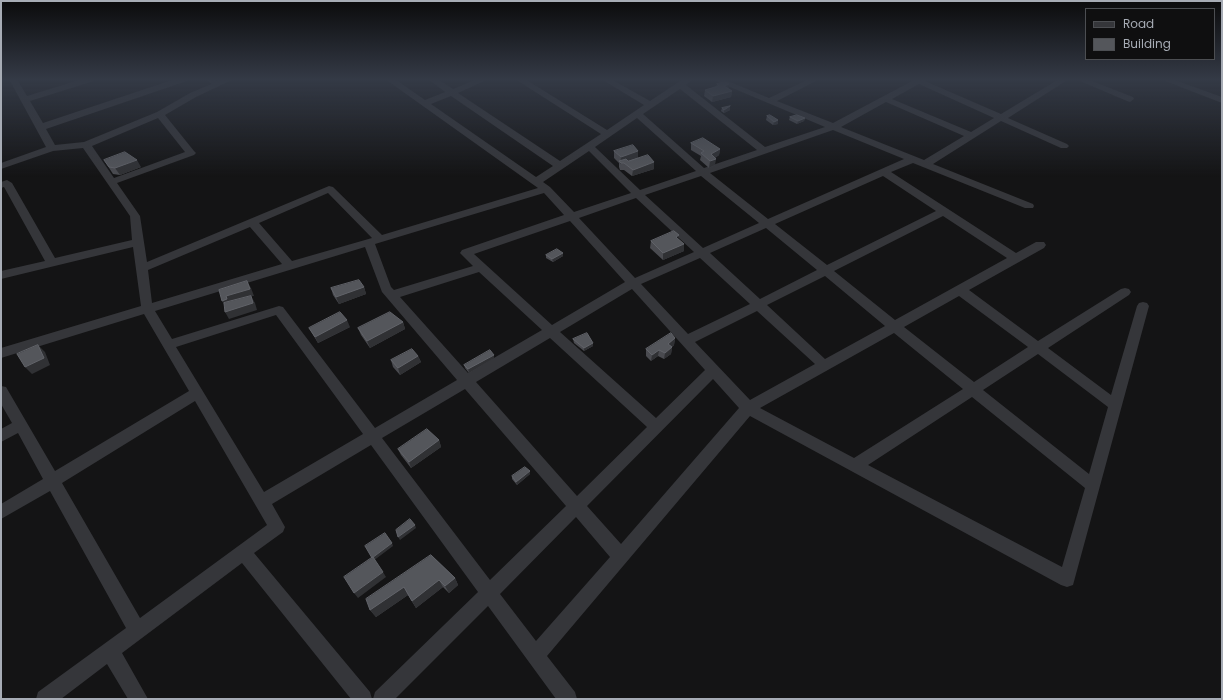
<!DOCTYPE html>
<style>
body{margin:0}
#map{position:relative;width:1223px;height:700px;overflow:hidden;background:#141415;font-family:Poppins,sans-serif}
canvas{display:block}
.frame{position:absolute;inset:0;border:2px solid #a7acb5;pointer-events:none}
.legend{position:absolute;left:1085px;top:8px;width:130px;height:52px;box-sizing:border-box;background:#0f0f10;border:1px solid #4c4e52;margin:0;padding:5px 7px;list-style:none;font-size:12px;color:#a7acb5}
.legend li{display:flex;align-items:center;gap:8px;height:20px}
.legend b{width:20px;border:1px solid #4c4e52}
</style>
<div id="map">
<canvas width="1223" height="700"></canvas>
<div class="frame"></div>
<ul class="legend">
<li><b style="height:5px;background:#35363a"></b>Road</li>
<li><b style="height:11px;background:#54565b"></b>Building</li>
</ul>
</div>
<script>
const ctx = document.querySelector('canvas').getContext('2d');
ctx.lineJoin = 'round';
function fillPath(path, color) { ctx.fillStyle = color; ctx.fill(path, 'evenodd'); }
function strokePath(path, color, width, dash) { ctx.strokeStyle = color; ctx.lineWidth = width; ctx.lineCap = dash ? 'butt' : 'round'; ctx.setLineDash(dash || []); ctx.stroke(path); }
fillPath(new Path2D(`
 M9 79H17L27 96 82 79H95L94 81 30 101 43 123 175 79H188L187 81 46 129 55 145 84 142 157 112 190 93 223 79H234L196 97 165 115 194 151 196 153 194 155 117 183 140 216 147 262 329 186 333 187 382 235 538 188 385 79H395L425 100 445 92 428 79H438L453 89 477 79H489L458 93 560 161 601 134 515 79H525L607 130 644 105 601 79H611L650 101 683 79H693L686 85 765 147 825 127 711 79H723L769 98 809 79H820L777 101 833 123 912 81 910 79H926L925 81 1001 114 1059 79H1069L1008 118 1067 144 1069 146 1067 148H1061L1001 121 933 164 1033 204 1034 206 1033 208H1025L913 163 891 172 1016 253 1036 242H1044L1046 245 1044 248 969 290 1038 341 1121 289 1125 288 1129 289 1131 292 1129 295 1048 348 1111 395 1137 306 1139 303 1143 302 1147 303 1149 306 1073 585 1067 587 1061 585 750 416 547 656 575 692 577 699H556L488 606 395 699H373L375 692 478 592 371 445 272 504 285 527 283 532 254 553 370 692 372 699H351L242 563 122 653 148 699H128L107 664 61 699H36L38 692 126 628 50 491 1 519V504L43 479 18 433 1 442V429L12 423 1 404V386L6 387 55 471 189 391 144 314 1 358V348L141 306 133 247 1 279V271L45 261 4 187 1 188V182L7 180 12 183 55 258 132 240 130 216 83 148 53 151 1 169V163L46 147ZM919 84 994 118 971 132 892 99ZM680 89 757 150 704 168 643 114ZM451 96 553 166 536 177 431 104ZM886 102 964 136 924 160 841 127ZM158 118 185 152 114 178 92 146ZM637 118 696 171 640 190 595 147ZM833 130 904 159 768 219 710 173ZM589 151 631 193 574 212 550 187 543 182ZM701 176 759 223 703 248 645 195ZM883 176 936 211 827 265 775 224ZM328 193 372 238 292 261 259 223ZM544 193 564 215 462 250 460 253 473 266 394 290 391 287 375 244ZM636 198 694 252 635 278 579 218ZM943 216 1007 258 895 320 834 271ZM570 221 625 282 552 325 474 254ZM250 227 282 264 152 303 148 270ZM766 228 817 270 760 299 710 253ZM365 247 382 292 457 380 375 428 283 307 279 306 172 339 155 311ZM700 258 750 304 688 334 641 284ZM479 272 542 330 468 373 400 297ZM825 276 885 326 825 359 767 305ZM632 289 705 370 656 418 560 332ZM959 296 1028 347 974 382 904 327ZM757 311 815 364 750 400 695 342ZM276 315 363 434 264 492 176 347ZM894 333 963 389 854 458 760 408ZM550 338 647 427 577 496 476 382ZM1038 354 1108 407 1089 474 983 390ZM713 379 739 408 621 544 587 506ZM465 389 566 506 490 580 382 438ZM972 397 1085 488 1062 567 868 465ZM195 401 267 525 140 618 62 483ZM576 517 610 557 536 641 500 594Z
 M1075 79H1087L1133 97 1134 99 1130 102 1127 101Z
 M1160 79H1172L1222 97V103Z`), '#35363a');
fillPath(new Path2D(`
 M206 79H224V80L212 84Z
 M717 84 728 88 732 91 731 97 712 102 704 96 705 90 716 86Z
 M730 106V110L724 113 721 111 722 108Z
 M767 116 778 120V124L773 125 766 120Z
 M790 117 805 118 804 121 797 124 789 120Z
 M691 143 720 149 719 155 715 158V165L709 168 700 160 701 156 691 150Z
 M614 151 638 158 654 169 632 176 624 170H620L619 167V163L614 158Z
 M104 160 141 167 120 175 113 174Z
 M678 239 684 251 663 260 650 248 651 241Z
 M563 253V256L553 262 546 258V255Z
 M364 287 366 294 339 304 333 295 331 288Z
 M403 322 405 329 370 348 361 335 358 328Z
 M350 327 318 343 309 328Z
 M675 338 674 345 672 347 671 354 664 359 658 356 651 361 646 356V349Z
 M573 339 593 343V346L584 351 574 343Z
 M418 356 421 362 400 375 393 367 391 360Z
 M494 358 469 373 465 368 464 365Z
 M439 440 441 447 411 468 401 455 398 449Z
 M530 474 517 485 512 479V476Z
 M431 555 455 578 458 585 449 593 443 587 416 608 408 595 376 617 370 610Z`), '#4a4b50');
fillPath(new Path2D(`
 M210 79H224V80L212 84Z
 M729 84 728 90 724 86Z
 M732 91 731 97 712 102 713 96Z
 M730 106V110L724 113V110Z
 M805 118 804 121 797 124 798 121Z
 M778 120V124L773 125 774 122Z
 M720 149 719 155 710 161 711 154Z
 M638 151V158L621 163 620 164 621 157Z
 M716 159 715 165 709 168 710 161Z
 M137 160 141 167 120 175 115 168Z
 M654 162V169L632 176 633 170Z
 M684 244V251L663 260V253Z
 M563 253V256L553 262 552 259Z
 M247 281 251 288 254 296H251L255 303 257 310 229 319 225 312 226 308 222 301 226 296Z
 M364 287 366 294 339 304 336 297Z
 M347 320 350 327 318 343 315 337Z
 M403 322 405 329 370 348 367 341Z
 M675 338 674 345 670 349 672 347 671 354 664 359 665 353 668 344Z
 M593 343V346L584 351V348Z
 M38 345 45 352 50 365 32 374 25 367Z
 M659 350 658 356 651 361 652 355Z
 M494 355V358L469 373 468 369Z
 M418 356 421 362 400 375 398 368Z
 M439 440 441 447 411 468 409 462Z
 M530 471V474L517 485 516 482Z
 M415 525 416 528 400 540 398 537Z
 M392 543 393 546 373 561 372 558Z
 M383 572 386 577 358 598 354 593Z
 M455 578 458 585 449 593 445 586Z
 M439 580 443 587 416 608 412 601Z
 M404 587 408 595 376 617 370 610Z`), '#303134');
const building = new Path2D(`
 M725 82 729 84 724 86 732 91 713 96 705 90 719 86 717 84Z
 M730 106 724 110 722 108Z
 M770 115 778 120 774 122 767 116Z
 M797 115 805 118 798 121 790 117Z
 M703 138 720 149 711 154 716 159 710 161 701 153 704 151 691 143Z
 M633 145 638 151 621 157 614 151Z
 M125 152 137 160 115 168 109 167 104 160Z
 M648 155 654 162 633 170 624 163H621L619 161 626 159 628 161Z
 M674 231 679 235 676 237 684 244 663 253 651 241Z
 M557 249 563 253 552 259 546 255Z
 M359 280 364 287 336 297 331 288Z
 M247 281 250 289 226 296 227 299 222 301 219 290Z
 M251 296 253 303 225 312 224 303Z
 M340 312 347 320 315 337 309 328Z
 M390 312 403 322 367 341 358 328Z
 M587 333 593 343 584 348 573 339Z
 M671 333 675 338 668 344 672 347 665 353 659 350 652 355 646 349Z
 M38 345 44 358 25 367 17 354Z
 M412 349 418 356 398 368 391 360Z
 M490 350 494 355 468 369 464 365Z
 M427 429 439 440 409 462 398 449Z
 M525 467 530 471 516 482 512 476Z
 M410 519 415 525 398 537 396 530Z
 M385 533 392 543 372 558 365 546Z
 M431 555 455 578 445 586 439 580 412 601 404 587 370 610 366 599Z
 M373 557 383 572 354 593 344 577Z`);
fillPath(building, '#54565b');
strokePath(building, '#616369', 1);
const sky = ctx.createLinearGradient(0, 0, 0, 177);
sky.addColorStop(0, '#0b0b0c');
sky.addColorStop(0.45, '#343a46');
sky.addColorStop(1, '#343a4600');
ctx.fillStyle = sky;
ctx.fillRect(0, 0, 1223, 177);
</script>
